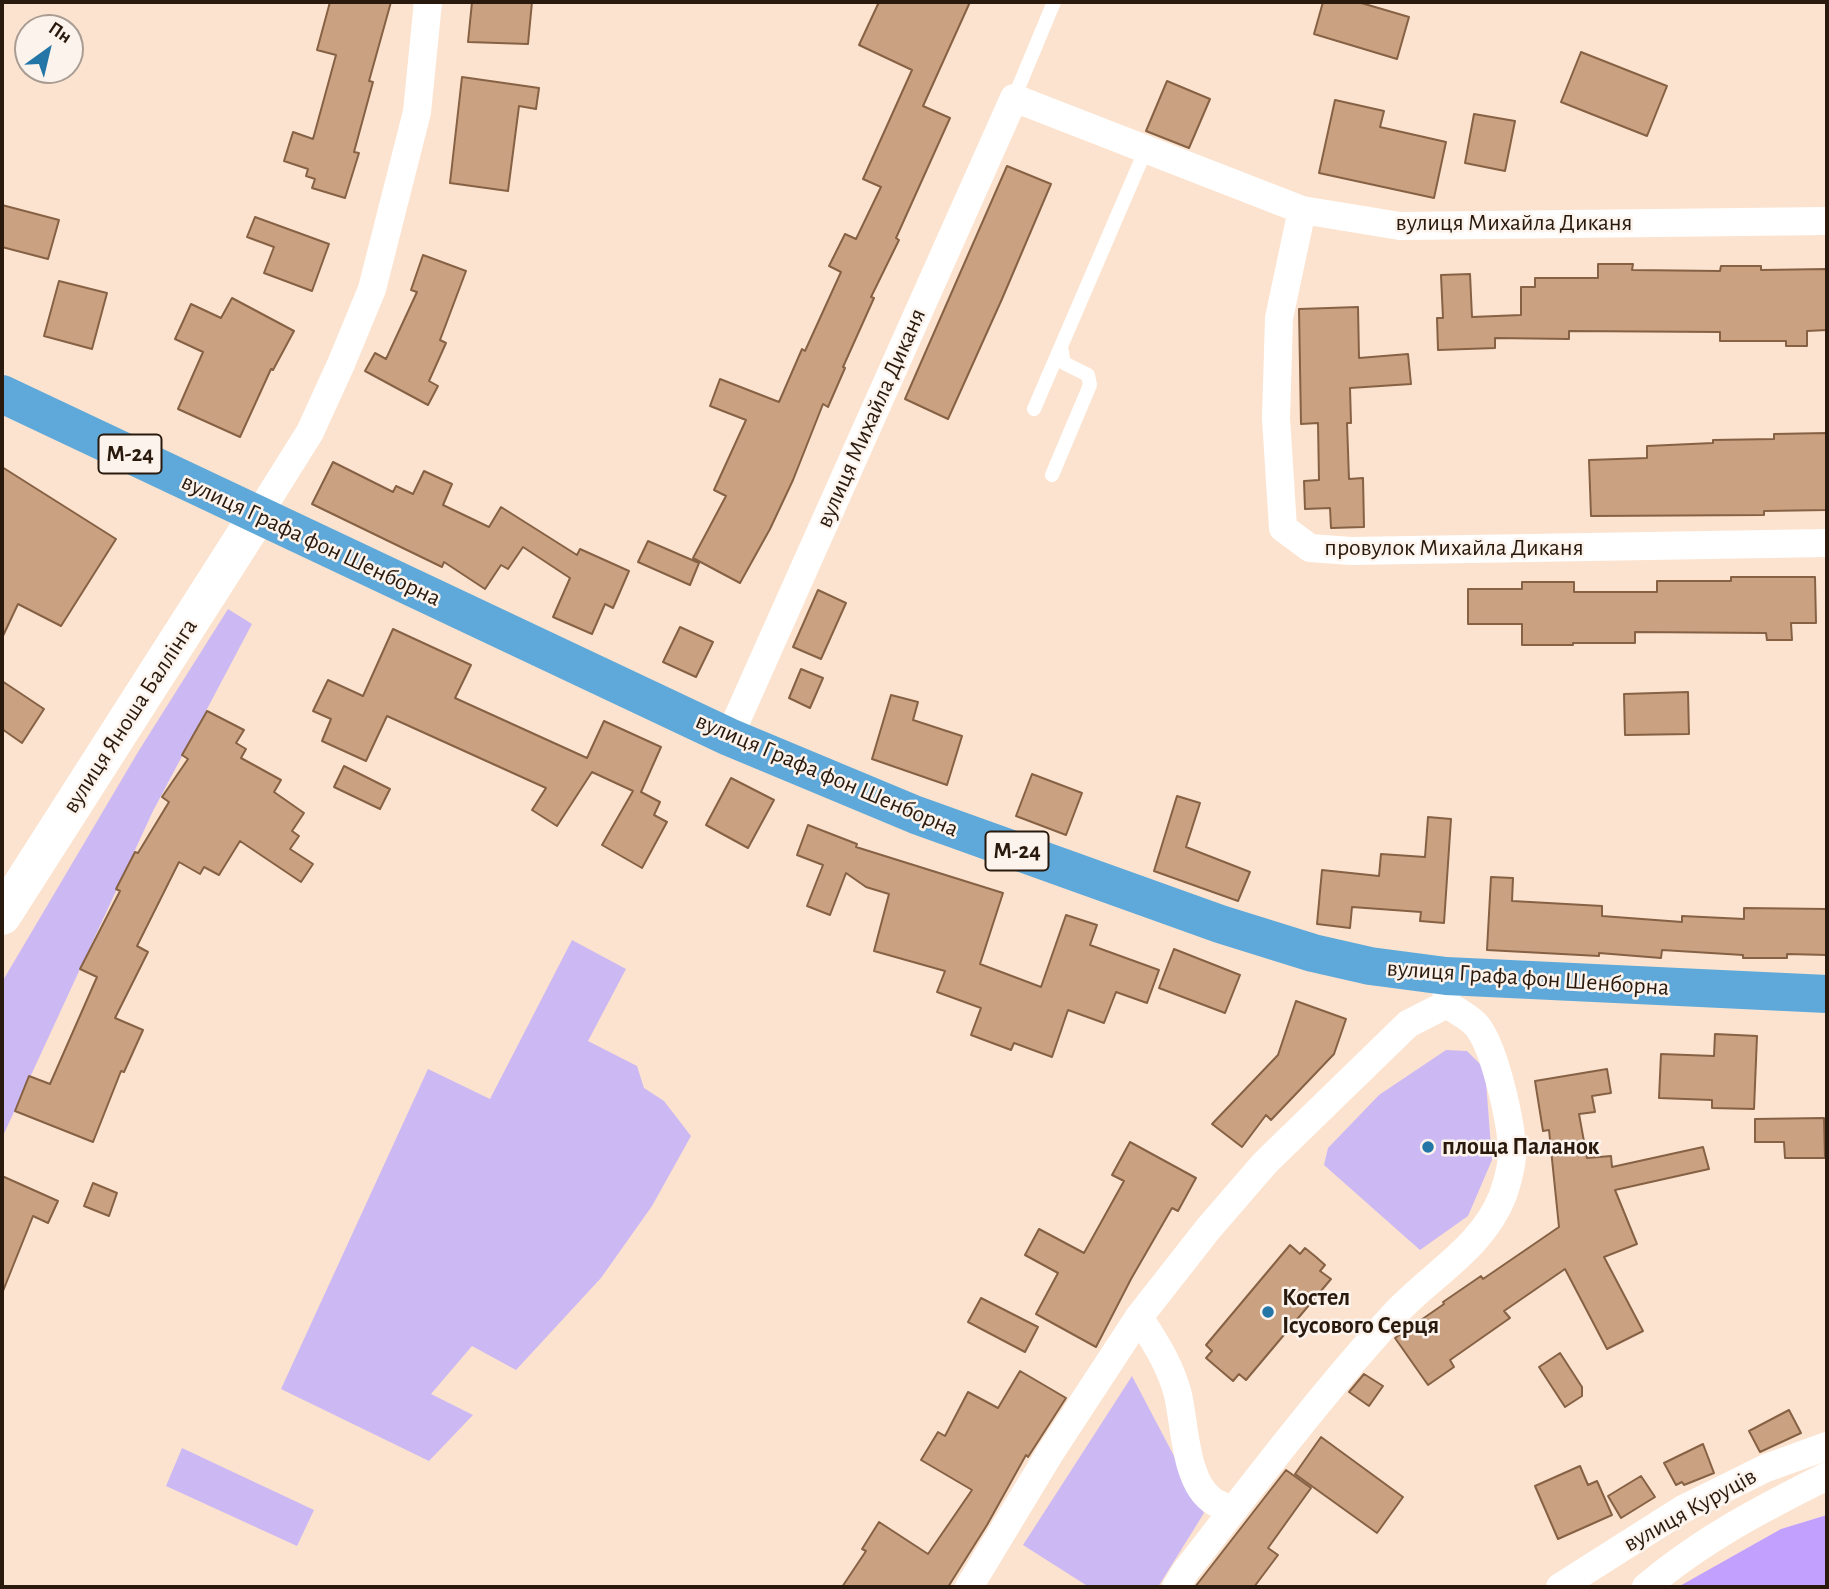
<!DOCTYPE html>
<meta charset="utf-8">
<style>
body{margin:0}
#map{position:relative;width:1829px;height:1589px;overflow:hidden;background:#fce3cf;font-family:"Alegreya Sans",sans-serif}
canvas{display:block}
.frame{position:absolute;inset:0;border:4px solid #291a0d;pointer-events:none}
.north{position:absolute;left:14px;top:14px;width:70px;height:70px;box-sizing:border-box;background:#fcf3ed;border:2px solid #a89c93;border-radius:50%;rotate:34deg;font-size:19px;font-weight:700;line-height:28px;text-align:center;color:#291a0d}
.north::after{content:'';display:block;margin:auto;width:24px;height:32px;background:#2476a7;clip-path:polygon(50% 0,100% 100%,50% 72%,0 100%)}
</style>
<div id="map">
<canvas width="1829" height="1589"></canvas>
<div class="frame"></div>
<div class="north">Пн</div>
</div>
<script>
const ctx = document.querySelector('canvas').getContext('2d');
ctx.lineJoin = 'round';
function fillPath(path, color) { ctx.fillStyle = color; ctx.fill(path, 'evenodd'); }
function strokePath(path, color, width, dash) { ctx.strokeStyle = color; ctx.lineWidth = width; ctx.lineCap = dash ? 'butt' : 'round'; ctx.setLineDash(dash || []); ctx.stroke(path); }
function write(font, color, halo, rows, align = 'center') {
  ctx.font = font + ' "Alegreya Sans",sans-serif'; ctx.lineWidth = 5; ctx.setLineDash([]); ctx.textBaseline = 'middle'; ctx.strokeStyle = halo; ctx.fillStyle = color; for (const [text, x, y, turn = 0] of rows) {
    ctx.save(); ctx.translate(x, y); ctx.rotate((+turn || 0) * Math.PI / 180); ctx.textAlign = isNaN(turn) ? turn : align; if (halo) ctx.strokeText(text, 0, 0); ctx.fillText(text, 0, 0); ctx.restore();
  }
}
fillPath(new Path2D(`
 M228 609 252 624 153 811 2 1138V982L138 752Z
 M572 940 626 969 588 1041 637 1066 644 1088 664 1101 691 1136 652 1206 601 1278 516 1370 472 1346 431 1394 473 1415 429 1461 281 1389 428 1069 490 1099Z
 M1446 1050 1467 1051 1485 1069 1492 1160 1468 1216 1420 1250 1324 1165 1328 1148 1379 1095Z
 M1132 1376 1204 1513 1158 1587H1089L1023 1545Z
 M182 1448 314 1510 297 1546 166 1486Z`), '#ccb9f3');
fillPath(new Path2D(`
 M1827 1515V1587H1678L1781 1529Z`), '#c1a1fd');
const building = new Path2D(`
 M330 2H391L369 81 373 82 354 152 359 153 345 198 312 188 315 179 306 176 308 169 284 161 293 132 313 139 336 55 317 50Z
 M472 2H532L528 44 468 42Z
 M879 2H970L923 106 950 118 896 238 899 240 871 297 874 298 843 367 845 368 828 407 823 404 793 480 770 529 740 583 693 558 726 496 714 490 746 420 710 406 720 379 779 402 802 349 805 351 841 272 829 266 845 234 856 239 881 187 863 179 912 70 859 45Z
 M1323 2H1358L1409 17 1397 59 1314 34Z
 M1581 52 1667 86 1647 136 1561 102Z
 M462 77 539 88 536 109 519 106 508 191 450 183Z
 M1167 81 1210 99 1189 148 1146 131Z
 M1335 100 1384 111 1380 127 1446 142 1434 198 1319 173Z
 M1474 114 1515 121 1505 171 1465 163Z
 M1007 166 1051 184 1002 299 948 419 905 399Z
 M2 205 59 220 48 259 2 247Z
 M255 217 329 244 312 291 264 273 274 247 247 237Z
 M423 255 466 271 440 340 446 343 429 381 438 386 428 405 365 371 375 353 386 359 417 292 411 290Z
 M1598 264H1633L1632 270 1720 271 1721 266H1761V270L1827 269V330L1807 331V346H1786V341H1720V332L1569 331V339L1495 338V348L1438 350 1437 318H1443L1441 275 1470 274 1472 317 1521 315V287H1535V278H1598Z
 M59 281 107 293 92 349 44 336Z
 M232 298 294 331 273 370 271 369 240 437 178 409 203 352 175 339 191 304 221 318Z
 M1358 307 1359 358 1408 354 1411 384 1350 388 1351 423H1347L1349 479 1363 478 1364 527 1331 528 1330 508 1305 509 1304 481 1319 480 1318 423 1301 424 1299 309Z
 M1827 433V510L1764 511V515L1591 516 1589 460 1647 458V446L1713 443V440L1774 439V434Z
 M333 462 393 492 396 486 413 494 424 471 452 484 443 505 489 527 501 507 577 555 580 549 629 571 613 608 605 604 592 634 553 617 570 578 523 547 508 569 501 565 485 589 444 562 442 567 312 504Z
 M2 467 116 539 61 626 18 604 2 638Z
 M648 541 699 563 690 585 638 562Z
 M1731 577H1815L1816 623H1791L1792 640H1767L1766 633 1635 632V643H1573V645H1522V624H1468V589H1522V582H1574V592H1657V581H1731Z
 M818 590 846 603 821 659 793 647Z
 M680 627 713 642 696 677 663 662Z
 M393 629 471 665 455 698 587 758 604 721 661 747 641 792 660 802 654 815 667 822 642 868 602 845 633 791 592 772 557 826 532 810 546 788 387 716 366 761 322 741 331 719 313 711 328 680 363 696Z
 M801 669 823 678 810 708 789 698Z
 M2 681 44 709 22 743 2 729Z
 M1688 692 1689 734 1625 735 1624 694Z
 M891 695 918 702 913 720 962 736 947 785 872 759Z
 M207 711 244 730 236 743 246 749 241 758 281 780 274 792 304 813 292 831 299 836 290 849 313 864 301 882 240 841 219 875 204 867 200 874 179 862 137 946 148 952 115 1018 143 1030 124 1072 121 1071 93 1142 15 1111 29 1076 50 1084 97 977 80 969 120 891 116 889 135 852 138 853 169 802 162 797 188 759 182 755Z
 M344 766 390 789 380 809 334 787Z
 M1032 774 1082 793 1066 835 1016 816Z
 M731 778 774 800 748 848 706 825Z
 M1177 796 1200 803 1186 847 1250 872 1238 901 1154 871Z
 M1428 817 1451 819 1444 923 1420 921 1421 912 1352 907 1350 928 1317 924 1322 870 1379 876 1381 854 1425 857Z
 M808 825 857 844 856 847 1003 893 980 964 1041 987 1066 915 1097 925 1090 945 1159 970 1147 1003 1116 992 1104 1023 1068 1010 1052 1057 1014 1043 1011 1050 971 1035 981 1008 937 992 945 971 874 951 889 894 866 887 846 873 830 915 807 906 823 865 797 855Z
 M1491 877 1513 878 1512 901 1602 906V916L1682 922V916L1744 919V908L1827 909V955L1787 954V958H1743V955L1662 950 1661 958 1599 953V956L1487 950Z
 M1174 949 1240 975 1225 1013 1159 988Z
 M1296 1001 1346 1019 1334 1054 1271 1120 1266 1115 1242 1147 1212 1124 1278 1055Z
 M1715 1034 1757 1036 1754 1109 1712 1108V1100L1659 1098 1661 1054 1714 1056Z
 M1607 1069 1611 1093 1592 1096 1595 1112 1579 1114 1587 1158 1611 1156 1612 1167 1703 1147 1709 1169 1615 1190 1637 1244 1604 1257 1643 1331 1607 1349 1565 1269 1504 1311 1510 1318 1450 1360 1454 1367 1428 1385 1395 1338 1444 1304 1443 1302 1481 1276 1483 1279 1559 1227 1549 1130 1543 1131 1535 1081Z
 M1824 1118 1825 1158H1785L1784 1142H1755V1119Z
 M1130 1142 1196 1178 1178 1211 1172 1208 1131 1279 1096 1347 1036 1314 1058 1273 1025 1255 1039 1229 1084 1253 1124 1181 1112 1175Z
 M2 1176 58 1201 48 1223 33 1216 3 1291Z
 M93 1183 117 1193 109 1216 84 1206Z
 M1290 1245 1300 1254 1305 1248 1316 1257 1325 1265 1320 1271 1331 1279 1246 1380 1239 1374 1233 1381 1206 1358 1212 1351 1206 1345Z
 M981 1298 1038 1327 1025 1352 968 1322Z
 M1560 1353 1582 1387V1396L1565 1407 1539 1367Z
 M1020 1371 1066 1398 1028 1457 1026 1455 987 1525 948 1587H842L866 1551 862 1549 879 1522 928 1554 972 1490 921 1460 938 1432 945 1436 968 1392 998 1408Z
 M1364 1374 1383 1386 1369 1406 1349 1392Z
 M1789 1410 1801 1433 1760 1452 1749 1431Z
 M1321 1437 1403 1497 1377 1533 1295 1474Z
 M1703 1444 1714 1473 1684 1485 1682 1482 1676 1485 1664 1463Z
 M1580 1466 1588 1485 1597 1481 1612 1515 1558 1539 1535 1486Z
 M1286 1470 1311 1488 1268 1548 1278 1555 1254 1587H1195Z
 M1641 1476 1655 1497 1621 1518 1608 1496Z`);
fillPath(building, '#caa282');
strokePath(building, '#866144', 2);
strokePath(new Path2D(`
 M1014 98 1054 2
 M1034 409 1146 149
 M1052 475 1090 385 1088 375 1064 363 1061 347`), '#fff', 14);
strokePath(new Path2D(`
 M1302 210 1279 318 1276 418 1283 528 1310 548 1351 551 1827 543
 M258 515 310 432 341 364 372 289 417 112 428 2
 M729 737 1014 98 1302 210 1400 226 1827 221
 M1139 1317C1155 1342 1171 1366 1178 1395 1185 1425 1185 1483 1213 1501 1219 1505 1227 1507 1233 1510
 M969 1587 1050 1453 1139 1317 1208 1229 1265 1163 1408 1024 1447 1004 1446 976
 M1176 1587 1185 1572C1253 1485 1319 1397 1393 1316 1430 1275 1482 1249 1503 1195 1507 1183 1512 1166 1512 1153 1512 1125 1495 1048 1477 1026 1470 1017 1456 1011 1447 1004
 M1560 1587 1683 1509 1766 1468 1827 1446
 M1646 1587C1703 1539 1761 1509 1827 1476`), '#fff', 28);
strokePath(new Path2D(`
 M2 916 258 515`), '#fff', 38);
strokePath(new Path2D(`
 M2 394 729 737 916 815 1220 924 1313 953 1370 966 1446 976 1827 994`), '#5ea9da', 38);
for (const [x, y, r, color] of [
 [1428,1147,7,"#2476a7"],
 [1268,1312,7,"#2476a7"]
]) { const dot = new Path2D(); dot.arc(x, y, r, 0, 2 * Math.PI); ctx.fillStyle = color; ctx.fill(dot); strokePath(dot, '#fcf3ed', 2.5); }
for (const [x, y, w] of [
 [130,454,63],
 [1017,851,63]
]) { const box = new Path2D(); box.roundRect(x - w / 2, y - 19.5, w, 39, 5); ctx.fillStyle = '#fcf3ed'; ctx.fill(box); strokePath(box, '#291a0d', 2); }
write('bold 23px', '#291a0d', null, [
 ["М-24",130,454],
 ["М-24",1017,851]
]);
write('24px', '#291a0d', '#fcf3ed', [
 ["вулиця Михайла Диканя",1514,223],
 ["вулиця Михайла Диканя",871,418,-66],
 ["вулиця Графа фон Шенборна",311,540,25],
 ["провулок Михайла Диканя",1454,548],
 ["вулиця Яноша Баллінга",130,716,-57],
 ["вулиця Графа фон Шенборна",827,775,23],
 ["вулиця Графа фон Шенборна",1528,978,4],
 ["вулиця Куруців",1690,1510,-29]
]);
write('bold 24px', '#291a0d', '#fcf3ed', [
 ["площа Паланок",1442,1147],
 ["Костел",1282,1298],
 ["Ісусового Серця",1282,1326]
], 'left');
</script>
